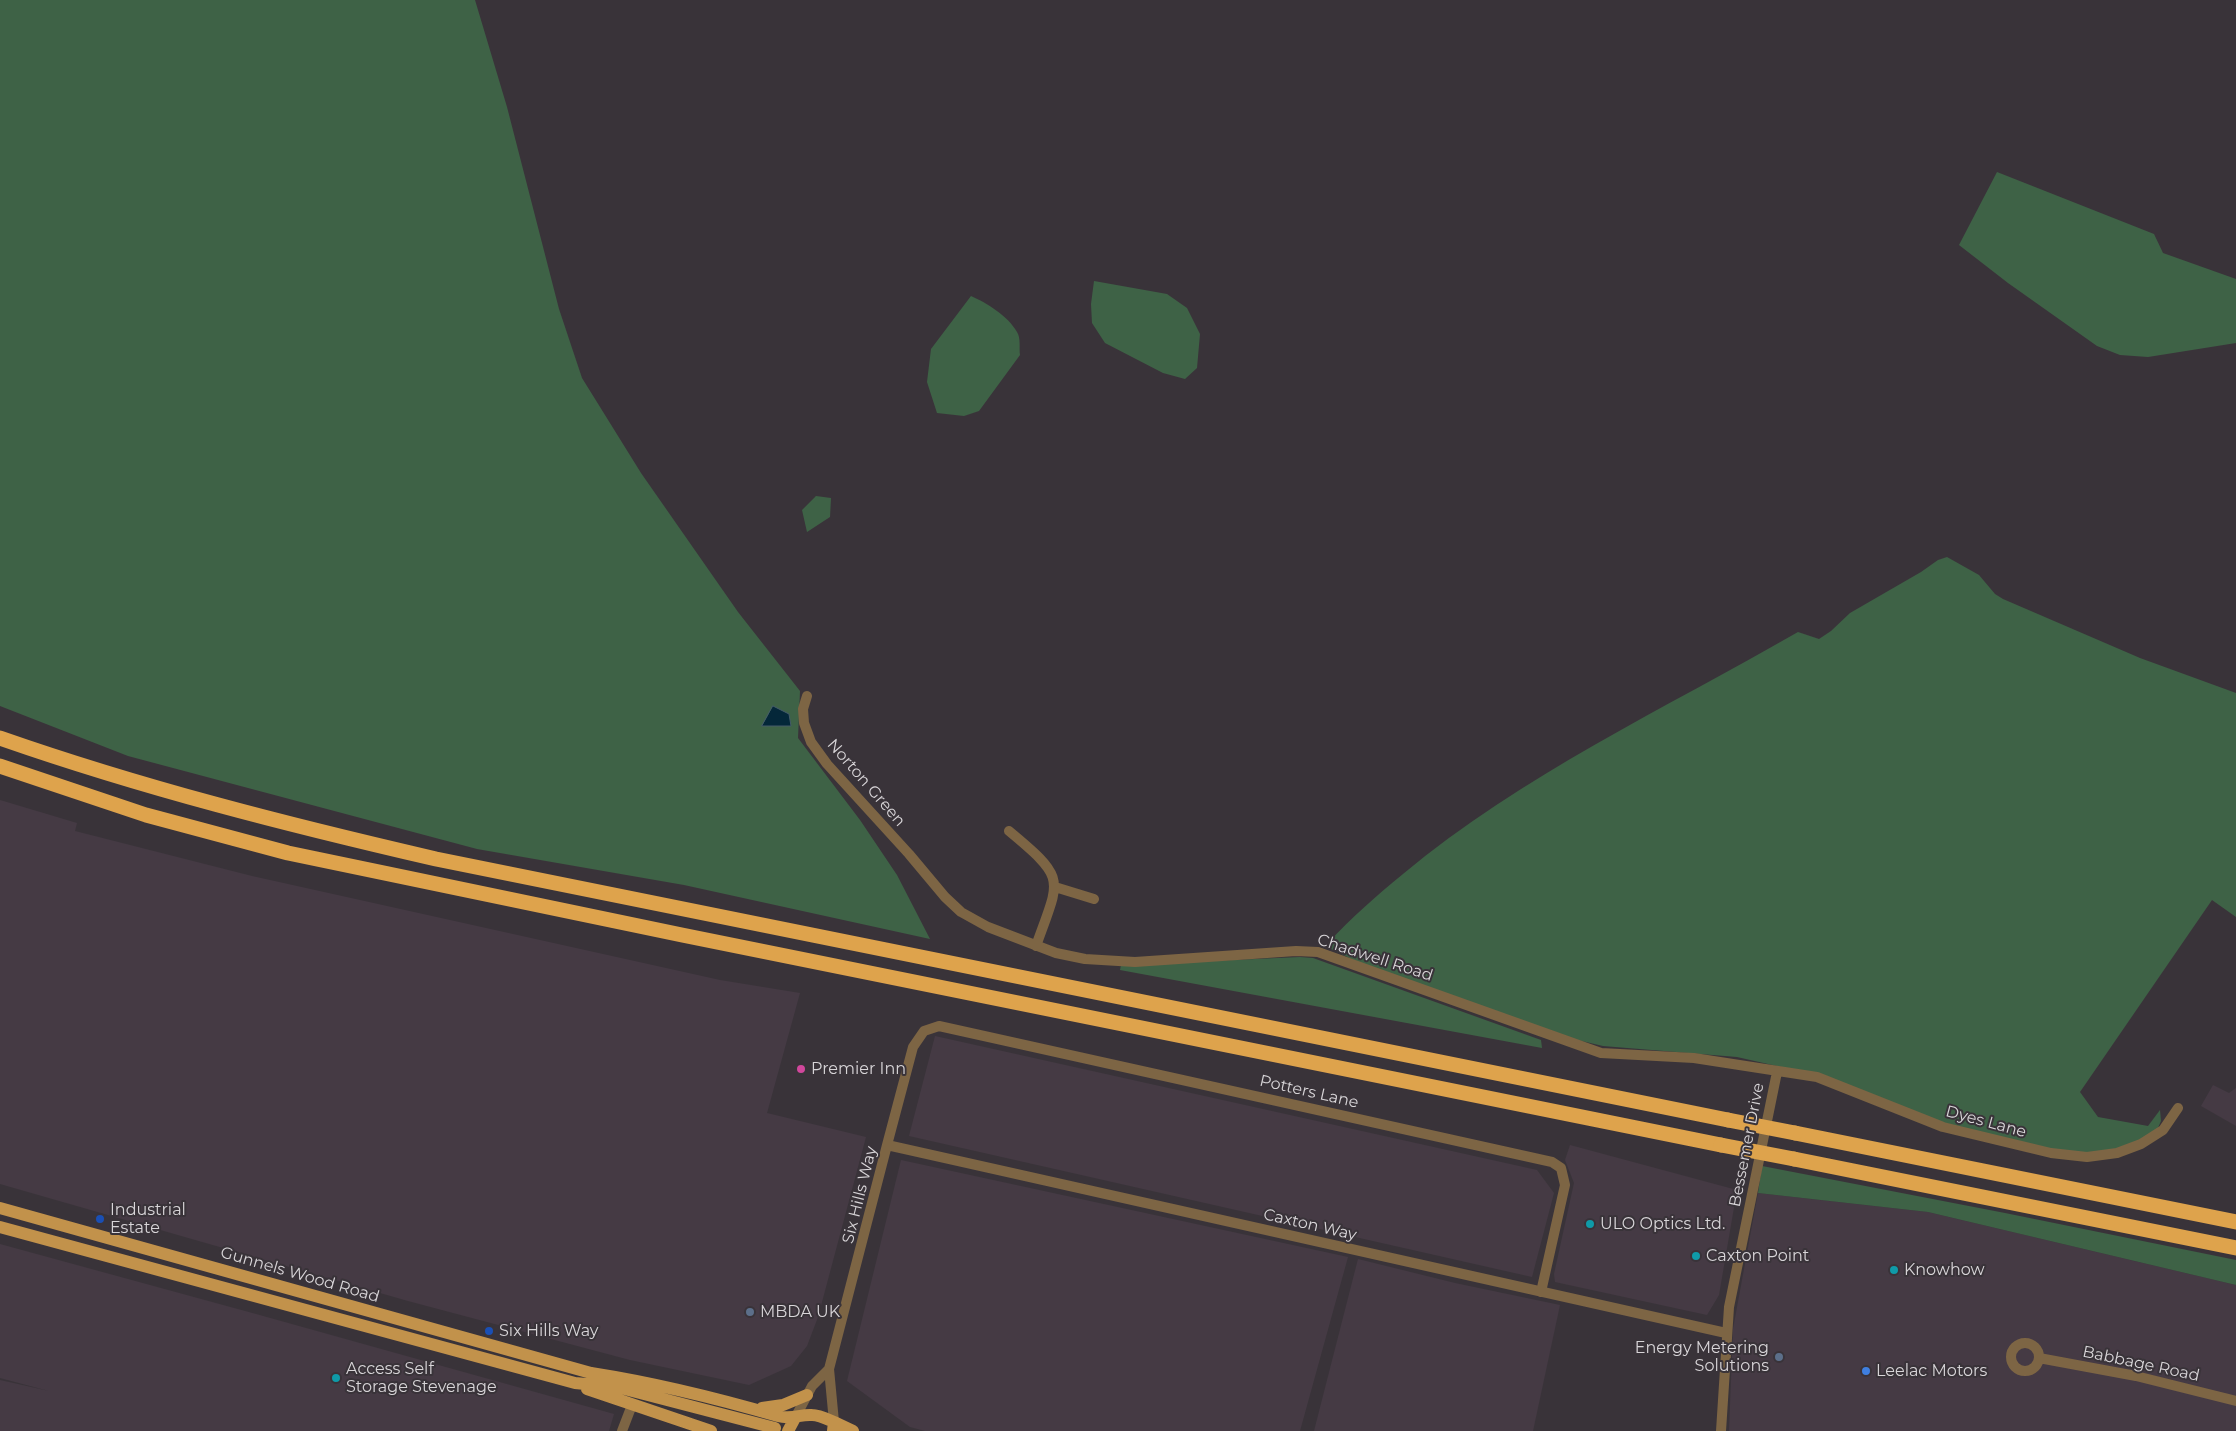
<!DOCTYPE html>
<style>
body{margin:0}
canvas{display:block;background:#393339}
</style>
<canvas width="2236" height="1431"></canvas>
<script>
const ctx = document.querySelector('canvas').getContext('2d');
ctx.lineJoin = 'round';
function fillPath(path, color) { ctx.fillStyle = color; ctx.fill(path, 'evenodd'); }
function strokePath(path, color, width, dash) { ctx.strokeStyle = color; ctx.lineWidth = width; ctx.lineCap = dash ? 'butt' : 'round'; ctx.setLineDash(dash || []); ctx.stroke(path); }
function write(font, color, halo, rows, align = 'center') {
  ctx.font = font + ' Montserrat,sans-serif'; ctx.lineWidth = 4; ctx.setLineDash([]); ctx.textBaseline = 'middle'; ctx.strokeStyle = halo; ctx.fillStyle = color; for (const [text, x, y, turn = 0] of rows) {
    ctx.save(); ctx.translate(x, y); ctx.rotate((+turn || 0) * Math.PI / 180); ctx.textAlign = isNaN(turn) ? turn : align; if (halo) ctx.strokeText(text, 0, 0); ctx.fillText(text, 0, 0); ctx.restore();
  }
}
fillPath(new Path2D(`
 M0 800 77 823 75 831 252 876 720 980 800 993 767 1113 866 1137 818 1317 807 1346 791 1366 749 1385 630 1360 408 1301 0 1184Z
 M935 1036 1537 1170 1554 1193 1532 1277 909 1136Z
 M2213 1085 2229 1093 2236 1088V1126L2201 1106Z
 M1570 1145 1737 1190 1719 1295 1707 1315 1555 1282 1554 1274 1574 1183 1565 1160Z
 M901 1160 1348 1257 1300 1431H925L910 1427 847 1381Z
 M1758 1193 1928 1212 2236 1285V1431H1729L1733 1329Z
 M0 1244 256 1314 614 1414 609 1431H0V1380L49 1391 0 1378Z
 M1358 1259 1455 1283 1560 1305 1533 1431H1314Z`), '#453a44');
fillPath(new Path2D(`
 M0 0H475L507 107 559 309 582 378 641 473 738 612 800 691 798 738 860 820 897 875 930 939 684 885 477 849 128 756 0 706Z
 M1997 172 2154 234 2163 253 2236 279V343L2148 357 2120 355 2097 346 2008 283 1959 245Z
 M1094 281 1167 294 1187 308 1200 334 1197 368 1185 379 1163 373 1105 343 1092 323 1091 304Z
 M971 296C987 303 1008 316 1017 332 1021 338 1019 349 1020 355L979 411 964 416 937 413 927 382 931 349Z
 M816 496 831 498 830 517 807 532 802 510Z
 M1947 557 1979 575 1995 594 2003 599 2140 658 2236 693V917L2212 900 2080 1092 2098 1117 2148 1126 2160 1110 2161 1121 2157 1130 2139 1143 2113 1151 2078 1153 2003 1142 1944 1125 1799 1071 1737 1057 1603 1046 1569 1038 1366 966 1329 948 1328 943C1351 918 1376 896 1403 874 1522 775 1664 709 1798 632L1819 639 1831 631 1850 613 1921 572 1938 560Z
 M1300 957 1313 958 1541 1040 1542 1048 1120 970 1121 965Z
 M1762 1166 2005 1213 2236 1260V1285L1928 1212 1758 1193Z`), '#3e6246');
const water = new Path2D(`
 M773 706 789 714 791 726H762Z`);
fillPath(water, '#042739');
strokePath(water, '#445b69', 1);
strokePath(new Path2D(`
 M807 696 803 709 804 723 811 742 827 764 909 854 945 897 961 912 988 927 1056 953 1085 959 1135 962 1296 951 1318 952 1601 1053 1694 1058 1817 1077 1943 1127 2051 1153 2087 1157 2117 1153 2141 1144 2163 1130 2178 1108
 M1009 831C1068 880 1060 878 1036 946
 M1055 887 1094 899
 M887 1145 1726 1333
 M2011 1357a14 14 0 1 1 28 0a14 14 0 1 1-28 0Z
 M2039 1358 2136 1376 2236 1401
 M795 1418 812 1386 829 1369
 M834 1422 829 1369 887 1145 913 1047 924 1031 939 1026 1552 1162 1561 1168 1565 1185 1541 1292
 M622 1431 632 1405
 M1721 1431 1729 1307 1777 1072`), '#7d6544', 10);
strokePath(new Path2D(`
 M0 1208 591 1373C655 1383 716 1398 778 1416 792 1420 800 1414 812 1415 819 1415 827 1419 834 1422L833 1431
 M0 1227 575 1383 617 1387 775 1428
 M587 1389 711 1431
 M762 1408 783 1405 807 1395
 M834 1422 853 1431
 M788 1431 795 1418`), '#c2924b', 12);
strokePath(new Path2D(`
 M0 738C143 788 289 825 436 859L1728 1120
 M0 766 146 815 288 853 682 935 1721 1145
 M1795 1133 2236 1222
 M1794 1159 2236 1248`), '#dea34c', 15);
strokePath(new Path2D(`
 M1728 1120 1795 1133
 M1721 1145 1794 1159`), '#dea34c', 15);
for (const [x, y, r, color] of [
 [801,1069,5,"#d1479c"],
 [100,1219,5,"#1a4fb4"],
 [1590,1224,5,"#0f9aa8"],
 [1696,1256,5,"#0f9aa8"],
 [1894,1270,5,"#0f9aa8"],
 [750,1312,5,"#5c6f8a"],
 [489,1331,5,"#1a4fb4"],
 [1779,1357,5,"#5c6f8a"],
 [1866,1371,5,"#3f7fe0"],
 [336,1378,5,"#0f9aa8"]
]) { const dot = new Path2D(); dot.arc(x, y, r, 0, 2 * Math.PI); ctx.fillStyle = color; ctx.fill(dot); strokePath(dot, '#393339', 2); }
write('16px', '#d8d5d8', '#393339', [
 ["Norton Green",866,783,49],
 ["Chadwell Road",1375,958,18],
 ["Potters Lane",1309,1092,13],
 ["Dyes Lane",1986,1122,15],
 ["Bessemer Drive",1747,1145,-79],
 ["Six Hills Way",860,1195,-76],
 ["Caxton Way",1310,1225,13],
 ["Gunnels Wood Road",300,1275,16],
 ["Babbage Road",2141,1364,12]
]);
write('16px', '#d8d5d8', '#393339', [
 ["Premier Inn",811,1069],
 ["Industrial",110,1210],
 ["Estate",110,1228],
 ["ULO Optics Ltd.",1600,1224],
 ["Caxton Point",1706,1256],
 ["Knowhow",1904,1270],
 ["MBDA UK",760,1312],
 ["Six Hills Way",499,1331],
 ["Energy Metering",1769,1348,"right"],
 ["Solutions",1769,1366,"right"],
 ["Access Self",346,1369],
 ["Storage Stevenage",346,1387],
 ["Leelac Motors",1876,1371]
], 'left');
</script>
